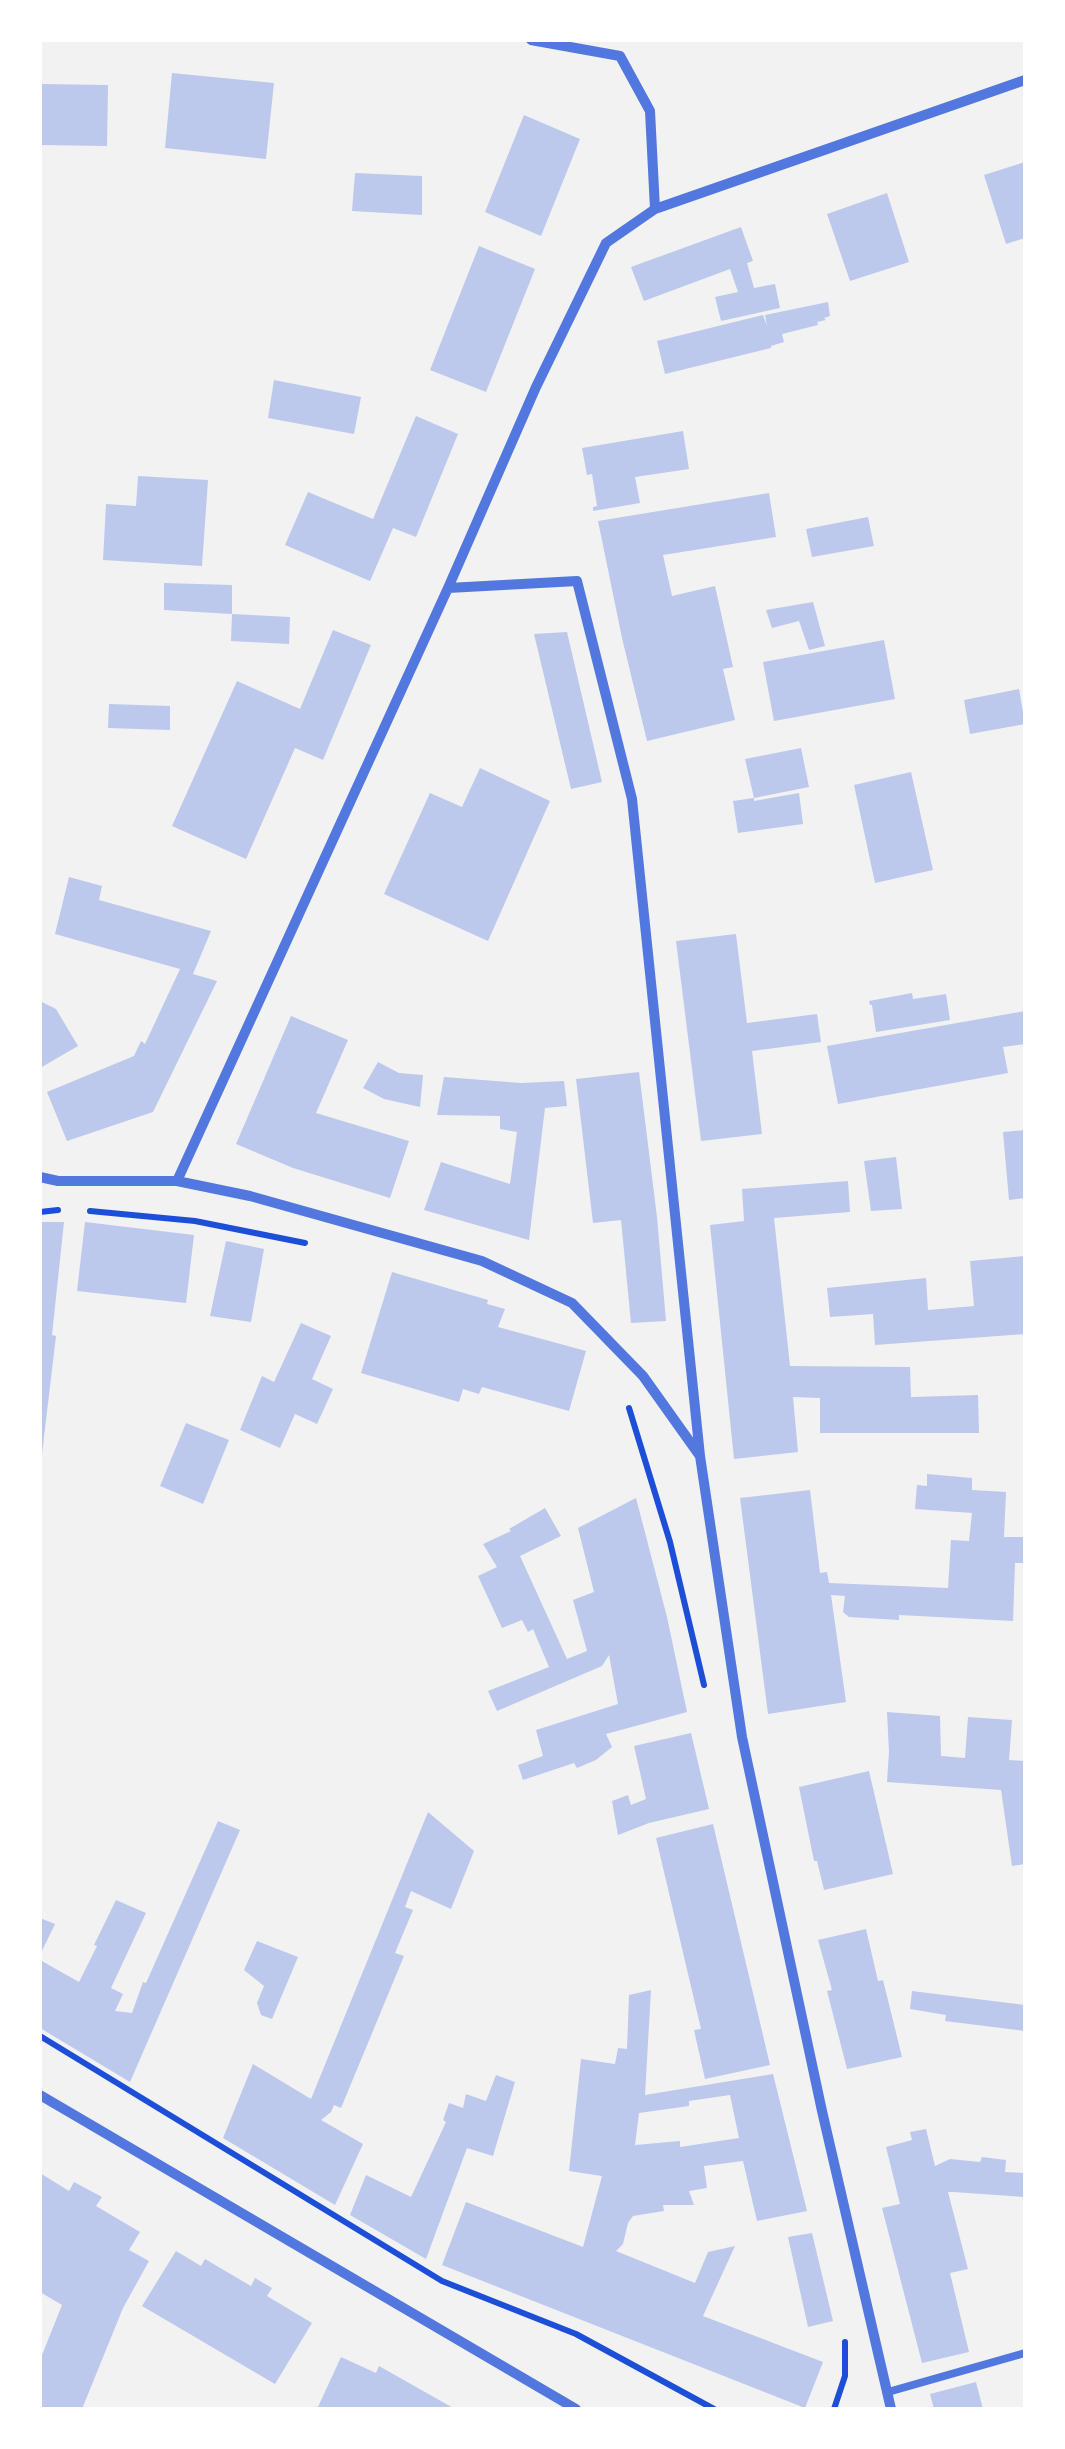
<!DOCTYPE html>
<style>
body{margin:0}
#map{position:relative;width:1065px;height:2449px;overflow:hidden;background:#f2f2f2;font-family:"Playfair Display",serif}
canvas{display:block}
.frame{position:absolute;inset:0;border:42px solid #fff;pointer-events:none}
</style>
<div id="map">
<canvas width="1065" height="2449"></canvas>
<div class="frame"></div>
</div>
<script>
const ctx = document.querySelector('canvas').getContext('2d');
ctx.lineJoin = 'round';
function fillPath(path, color) { ctx.fillStyle = color; ctx.fill(path, 'evenodd'); }
function strokePath(path, color, width, dash) { ctx.strokeStyle = color; ctx.lineWidth = width; ctx.lineCap = dash ? 'butt' : 'round'; ctx.setLineDash(dash || []); ctx.stroke(path); }
fillPath(new Path2D(`
 M172 73 274 83 266 159 165 148Z
 M40 84 108 85 107 146 40 145Z
 M524 115 580 139 541 236 485 212Z
 M1025 162V238L1006 244 984 175Z
 M355 173 422 176V215L352 211Z
 M887 193 909 262 850 281 827 214Z
 M741 227 753 261 747 263 754 288 775 284 780 308 721 321 715 297 738 292 730 269 644 301 631 267Z
 M479 246 535 269 486 392 430 370Z
 M828 302 830 316 824 318 826 320 817 322 818 325 782 334 784 342 771 346V348L665 374 657 341 763 315 767 326 765 315Z
 M274 380 361 397 354 434 268 418Z
 M416 416 458 434 416 537 393 528 370 581 285 545 308 492 373 519Z
 M683 431 689 469 635 477 640 503 593 511V507L597 506 592 474 587 475 582 448Z
 M138 476 208 480 202 566 103 560 106 504 136 506Z
 M769 493 776 537 663 555 672 596 715 586 733 667 723 669 735 720 647 741 622 638 598 521Z
 M868 517 874 546 812 557 806 529Z
 M164 583 232 585V614L290 617 289 644 231 641 232 614 164 610Z
 M813 602 825 646 809 650 799 621 772 628 766 610Z
 M333 630 371 645 323 760 295 748 246 859 172 826 237 681 300 709Z
 M567 632 602 782 571 789 534 634Z
 M884 640 895 699 774 721 763 662Z
 M1019 689 1025 724 970 734 964 700Z
 M109 704 170 706V730L108 728Z
 M801 748 809 787 754 798V801L799 793 803 824 738 833 733 801 754 798 745 759Z
 M480 768 550 801 488 941 384 894 430 793 462 807Z
 M911 772 933 870 875 883 854 785Z
 M69 877 102 886 99 900 211 931 193 974 217 981 153 1112 67 1141 47 1092 134 1056 141 1041 145 1044 180 969 55 934Z
 M736 934 747 1023 817 1014 821 1042 752 1051 762 1134 701 1141 676 941Z
 M912 993 913 999 946 994 950 1020 876 1032 872 1005H870L869 1001Z
 M40 1001 56 1009 78 1046 40 1068Z
 M1025 1011V1044L1003 1047 1008 1073 838 1104 827 1046Z
 M291 1016 348 1040 316 1113 409 1141 390 1198 293 1168 236 1144Z
 M378 1062 399 1073 423 1075 420 1107 384 1099 363 1088Z
 M639 1072 657 1217 666 1321 631 1323 621 1220 593 1223 576 1079Z
 M444 1077 521 1083 564 1081 567 1106 545 1108 529 1240 424 1210 441 1162 510 1184 517 1132 500 1129V1116L437 1115Z
 M1025 1130V1198L1009 1200 1003 1132Z
 M896 1157 902 1209 871 1211 864 1161Z
 M848 1181 850 1212 774 1218 790 1366 910 1367 911 1397 978 1395 979 1433H820V1398L793 1397 798 1452 734 1459 710 1225 744 1221 742 1189Z
 M40 1222H64L52 1335 56 1336 42 1454H40Z
 M85 1222 194 1235 186 1303 77 1291Z
 M226 1241 264 1249 251 1322 210 1316Z
 M1025 1256V1334L875 1345 873 1314 830 1317 827 1288 926 1278 928 1310 974 1306 970 1261Z
 M392 1272 488 1300 487 1304 505 1309 498 1327 586 1351 569 1411 482 1387 479 1394 463 1389 459 1402 361 1373Z
 M301 1323 331 1336 312 1379 333 1389 317 1424 295 1414 280 1448 240 1430 262 1376 274 1382Z
 M186 1423 229 1440 203 1504 160 1486Z
 M927 1474 972 1478V1490L1006 1492 1004 1537H1025V1563H1015L1013 1621 899 1615V1620L849 1617 843 1612 845 1596 831 1595 846 1702 768 1714 740 1498 810 1490 820 1573 827 1572 829 1583 948 1588 951 1540 969 1541 972 1513 915 1509 917 1485 927 1486Z
 M636 1498 667 1617 687 1712 606 1734 612 1747 596 1760 577 1768 574 1763 523 1780 518 1765 543 1756 536 1730 618 1704 609 1655 602 1666 497 1711 488 1691 549 1667 533 1629 528 1632 522 1620 502 1628 478 1576 497 1567 483 1544 511 1531 509 1529 545 1508 561 1536 520 1556 567 1659 587 1651 573 1600 594 1592 578 1528Z
 M887 1712 940 1716 941 1756 965 1758 968 1717 1012 1720 1009 1760 1025 1761V1864L1012 1866 1001 1790 887 1782 889 1752Z
 M691 1733 709 1809 649 1823 618 1835 612 1801 628 1795 631 1805 646 1799 634 1746Z
 M869 1771 893 1874 824 1890 817 1861H814L799 1787Z
 M428 1812 474 1851 451 1909 411 1891 405 1907 413 1910 395 1953 404 1956 341 2108 334 2105 331 2112 321 2120 363 2144 335 2205 223 2138 253 2064 311 2099Z
 M218 1821 240 1830 130 2082 40 2028V1960L79 1982 97 1946 94 1945 116 1900 146 1913 111 1988 123 1994 115 2011 132 2013 143 1982 146 1983Z
 M713 1824 770 2065 705 2079 694 2030 701 2029 656 1838Z
 M40 1918 55 1924 40 1955Z
 M866 1929 878 1981 883 1980 902 2057 847 2069 827 1991 832 1990 818 1940Z
 M257 1941 298 1957 272 2019 261 2015 257 2003 264 1986 244 1970Z
 M651 1990 645 2095 773 2074 807 2211 757 2221 743 2161 704 2166 707 2188 689 2191 694 2205H663L664 2211 633 2216 628 2223 623 2244 616 2251 695 2283 708 2252 735 2246 703 2316 823 2362 805 2408 442 2265 466 2202 583 2247 602 2176 569 2171 581 2059 615 2064 618 2048 627 2049 629 1995ZM730 2095 739 2138 680 2147V2141L635 2145 639 2113 689 2106V2101Z
 M912 1991 1025 2005V2031L945 2021 946 2015 910 2009Z
 M496 2075 515 2082 493 2156 467 2148 426 2259 350 2215 366 2175 411 2197 446 2122 443 2120 449 2103 463 2108 466 2094 486 2101Z
 M926 2129 935 2166 950 2159 980 2162 982 2157 1006 2160 1005 2172 1025 2173V2197L953 2192H941H948L968 2269 950 2273 969 2352 922 2363 882 2208 900 2204 886 2147 912 2140 910 2132Z
 M40 2173 69 2191 74 2182 102 2197 96 2206 140 2232 129 2250 149 2261 123 2308 82 2409H40V2360L62 2305 40 2292Z
 M812 2233 833 2321 808 2327 788 2237Z
 M176 2251 201 2266 205 2259 251 2286 255 2278 272 2288 267 2296 312 2323 275 2384 142 2306Z
 M341 2357 376 2373 379 2366 455 2409H322L318 2407Z
 M976 2382 983 2409H934L930 2394Z`), '#bdc9ec');
strokePath(new Path2D(`
 M90 1211 195 1221 305 1243
 M40 1212 58 1210
 M629 1408 670 1542 704 1685
 M40 2036 442 2281 576 2334 714 2409
 M834 2409 845 2376V2342`), '#1d4ed8', 6);
strokePath(new Path2D(`
 M888 2392 1025 2353`), '#5277de', 8);
strokePath(new Path2D(`
 M531 40 620 56 650 111 655 209
 M448 588 577 581 632 799 700 1456
 M40 1177 58 1181H177L250 1196 482 1261 572 1303 643 1376 700 1456 742 1737 822 2111 891 2409
 M177 1181 448 588 536 387 606 243 655 209 1025 80
 M40 2095 576 2409`), '#5277de', 10);
</script>
